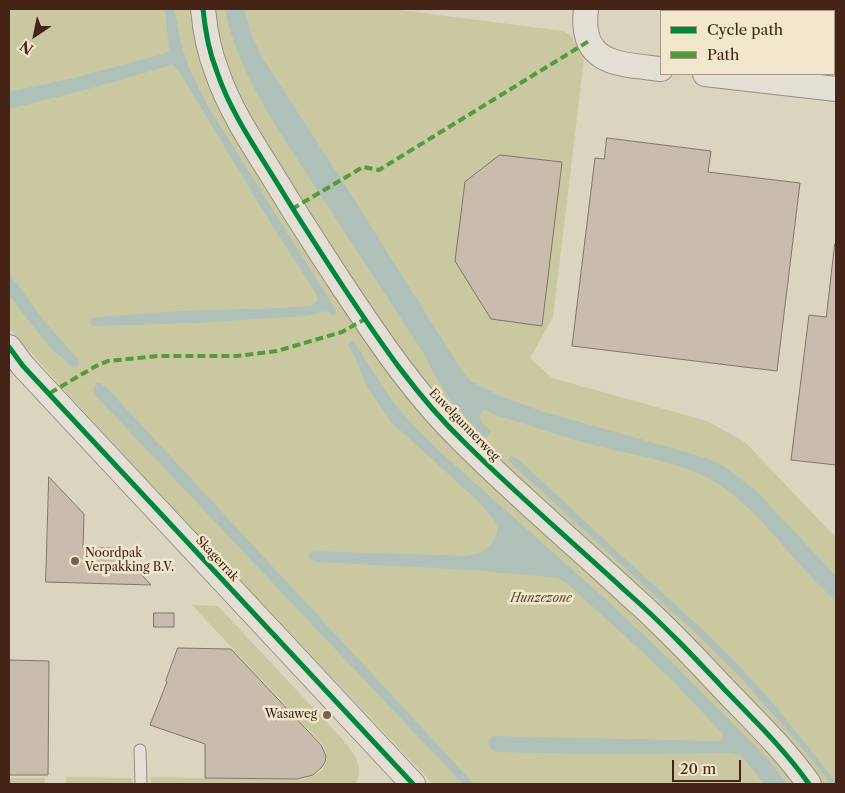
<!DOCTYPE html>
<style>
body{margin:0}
#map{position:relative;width:845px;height:793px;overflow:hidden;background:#dbd4be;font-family:"Libre Caslon Text",serif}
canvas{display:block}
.frame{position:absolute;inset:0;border:10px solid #452417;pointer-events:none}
.legend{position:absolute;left:660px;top:10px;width:175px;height:65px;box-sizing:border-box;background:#f0e7cc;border:1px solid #ac9984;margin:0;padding:6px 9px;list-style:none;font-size:15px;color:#452417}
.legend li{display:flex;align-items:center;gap:10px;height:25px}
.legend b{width:25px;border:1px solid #ac9984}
.north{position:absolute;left:10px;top:10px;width:50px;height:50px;-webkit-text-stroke:4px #f0e7cc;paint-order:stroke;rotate:214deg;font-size:14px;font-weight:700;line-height:20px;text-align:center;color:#452417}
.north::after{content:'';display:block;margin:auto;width:18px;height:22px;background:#452417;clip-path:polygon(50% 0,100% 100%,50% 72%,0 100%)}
.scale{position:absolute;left:672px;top:760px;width:69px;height:22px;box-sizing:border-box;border:2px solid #452417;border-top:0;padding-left:6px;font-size:15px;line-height:18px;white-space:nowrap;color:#452417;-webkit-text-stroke:4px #f0e7cc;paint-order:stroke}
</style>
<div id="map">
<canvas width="845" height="793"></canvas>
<div class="frame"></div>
<ul class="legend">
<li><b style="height:6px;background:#00873e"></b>Cycle path</li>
<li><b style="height:6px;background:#549b3d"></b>Path</li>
</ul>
<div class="north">N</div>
<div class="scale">20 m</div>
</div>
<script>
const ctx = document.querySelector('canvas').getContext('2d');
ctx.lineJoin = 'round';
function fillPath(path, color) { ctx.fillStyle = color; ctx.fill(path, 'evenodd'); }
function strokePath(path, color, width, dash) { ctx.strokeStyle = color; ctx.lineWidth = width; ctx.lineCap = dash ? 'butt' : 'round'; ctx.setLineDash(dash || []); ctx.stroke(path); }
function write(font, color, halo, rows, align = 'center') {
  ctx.font = font + ' "Libre Caslon Text",serif'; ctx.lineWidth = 5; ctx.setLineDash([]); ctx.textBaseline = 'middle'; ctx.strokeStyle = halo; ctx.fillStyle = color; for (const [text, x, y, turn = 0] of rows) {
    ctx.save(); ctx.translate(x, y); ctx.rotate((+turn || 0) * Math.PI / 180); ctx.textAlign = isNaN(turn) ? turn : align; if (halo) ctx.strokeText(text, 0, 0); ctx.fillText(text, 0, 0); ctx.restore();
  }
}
fillPath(new Path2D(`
 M9 9H238L254 51 469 385 533 408 501 396 471 381 463 372 344 183 262 57 252 35 244 9H392L563 31 571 36 584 59 553 317 530 358 552 378 707 421 745 442 836 538V784H433L208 547 67 393 9 328Z
 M192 605 218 606 344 741C355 755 364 767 356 784H151V777L300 780C320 776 335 765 322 744Z
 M66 777 132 778V784H66Z
 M9 778H45V784H9Z`), '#c9c8a0');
fillPath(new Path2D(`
 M165 9H174L182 47 188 65 207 105 334 307 336 312 334 316 326 311 305 316 196 323 94 326 89 323 90 319 97 317 181 311 280 308 311 306 317 302V295L270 222 179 71 175 67 172 65 92 88 9 109V92L78 77 163 54 168 52 169 49Z
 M225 9H244L252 35 262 57 344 183 463 372 471 381 501 396 541 411 672 448 706 458 722 465 756 491 836 576V602C823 589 809 575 797 561 776 538 756 512 731 493 692 462 640 457 593 445 560 436 527 424 495 415L488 411 484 410 479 416 482 423 491 431 485 438 451 401 437 379 424 354C388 299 352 243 316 188 280 132 238 75 225 9Z
 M9 273 44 321 77 358 79 362 78 367 73 368 53 350 32 325 9 295Z
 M352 341H354L369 366 394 403 411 423 439 451 603 597 666 656 767 758 787 784H764L744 759 740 755 731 753 591 754 498 752 490 748 488 744 489 739 493 736 716 741 721 740 723 737V734L674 682 636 646 573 589 559 578 473 570 317 562 308 558 310 553 314 551 466 556 480 553 487 549 493 542 497 533V527L495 521 478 501 391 422 367 387 359 366 348 344Z
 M97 383H100L108 389 474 784H463L96 396C94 390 93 388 97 383Z
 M511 456 517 458 623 557 706 633 741 668 777 708 836 782V784H831L795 739 739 676 701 638 511 463 508 459Z`), '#afc0b9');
const building = new Path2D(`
 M788 9H836V15H834V11H807Z
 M607 138 711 151 708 172 800 183 777 371 572 346 595 158 604 159Z
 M500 155 562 162 542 326 491 319 455 261 465 182Z
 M835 244H836V465L791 460 809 315 826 317Z
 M49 477 84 514 83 548H117L151 585 46 582Z
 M154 613H174V627H154Z
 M178 648 231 649 321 745 326 756 325 762 322 767 313 775 297 779 205 778V744L150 725 167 682 166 681Z
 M9 660 49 661 48 775H9Z`);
fillPath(building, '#cabcac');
strokePath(building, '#80766a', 1);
const lane = new Path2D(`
 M140 750 141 784`);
const street = new Path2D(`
 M203 9C205 30 209 52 217 72 231 114 259 153 282 191 302 224 323 256 344 288 380 342 417 397 464 442 517 495 575 544 630 595 664 625 695 658 726 691 755 721 785 750 809 784
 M586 9C579 65 619 64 661 69
 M705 74 836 89
 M9 347 23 366 413 784`);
strokePath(lane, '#968e80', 13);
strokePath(street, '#968e80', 26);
strokePath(lane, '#e3dfd4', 11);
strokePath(street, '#e3dfd4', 24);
strokePath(new Path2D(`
 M292 209 363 167 379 170 589 41
 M50 393 96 366 108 361 158 356H238L277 351 342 332 365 319`), '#549b3d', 4, [8, 4]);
strokePath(new Path2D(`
 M203 9C205 30 209 52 217 72 231 114 259 153 282 191 302 224 323 256 344 288 380 342 417 397 464 442 517 495 575 544 630 595 664 625 695 658 726 691 755 721 785 750 809 784
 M9 347 23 366 413 784`), '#00873e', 5);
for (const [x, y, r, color] of [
 [75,561,5,"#7a6251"],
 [327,715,5,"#7a6251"]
]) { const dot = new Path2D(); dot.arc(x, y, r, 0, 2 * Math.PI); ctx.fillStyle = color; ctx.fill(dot); strokePath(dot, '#f0e7cc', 2); }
write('12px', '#452417', '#f0e7cc', [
 ["Euvelgunnerweg",464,425,46],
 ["Skagerrak",217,559,47]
]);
write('12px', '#452417', '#f0e7cc', [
 ["Noordpak",85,554],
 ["Verpakking B.V.",85,568],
 ["Wasaweg",317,715,"right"]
], 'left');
write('italic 12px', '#624a33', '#f0e7cc', [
 ["Hunzezone",541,599]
]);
</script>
